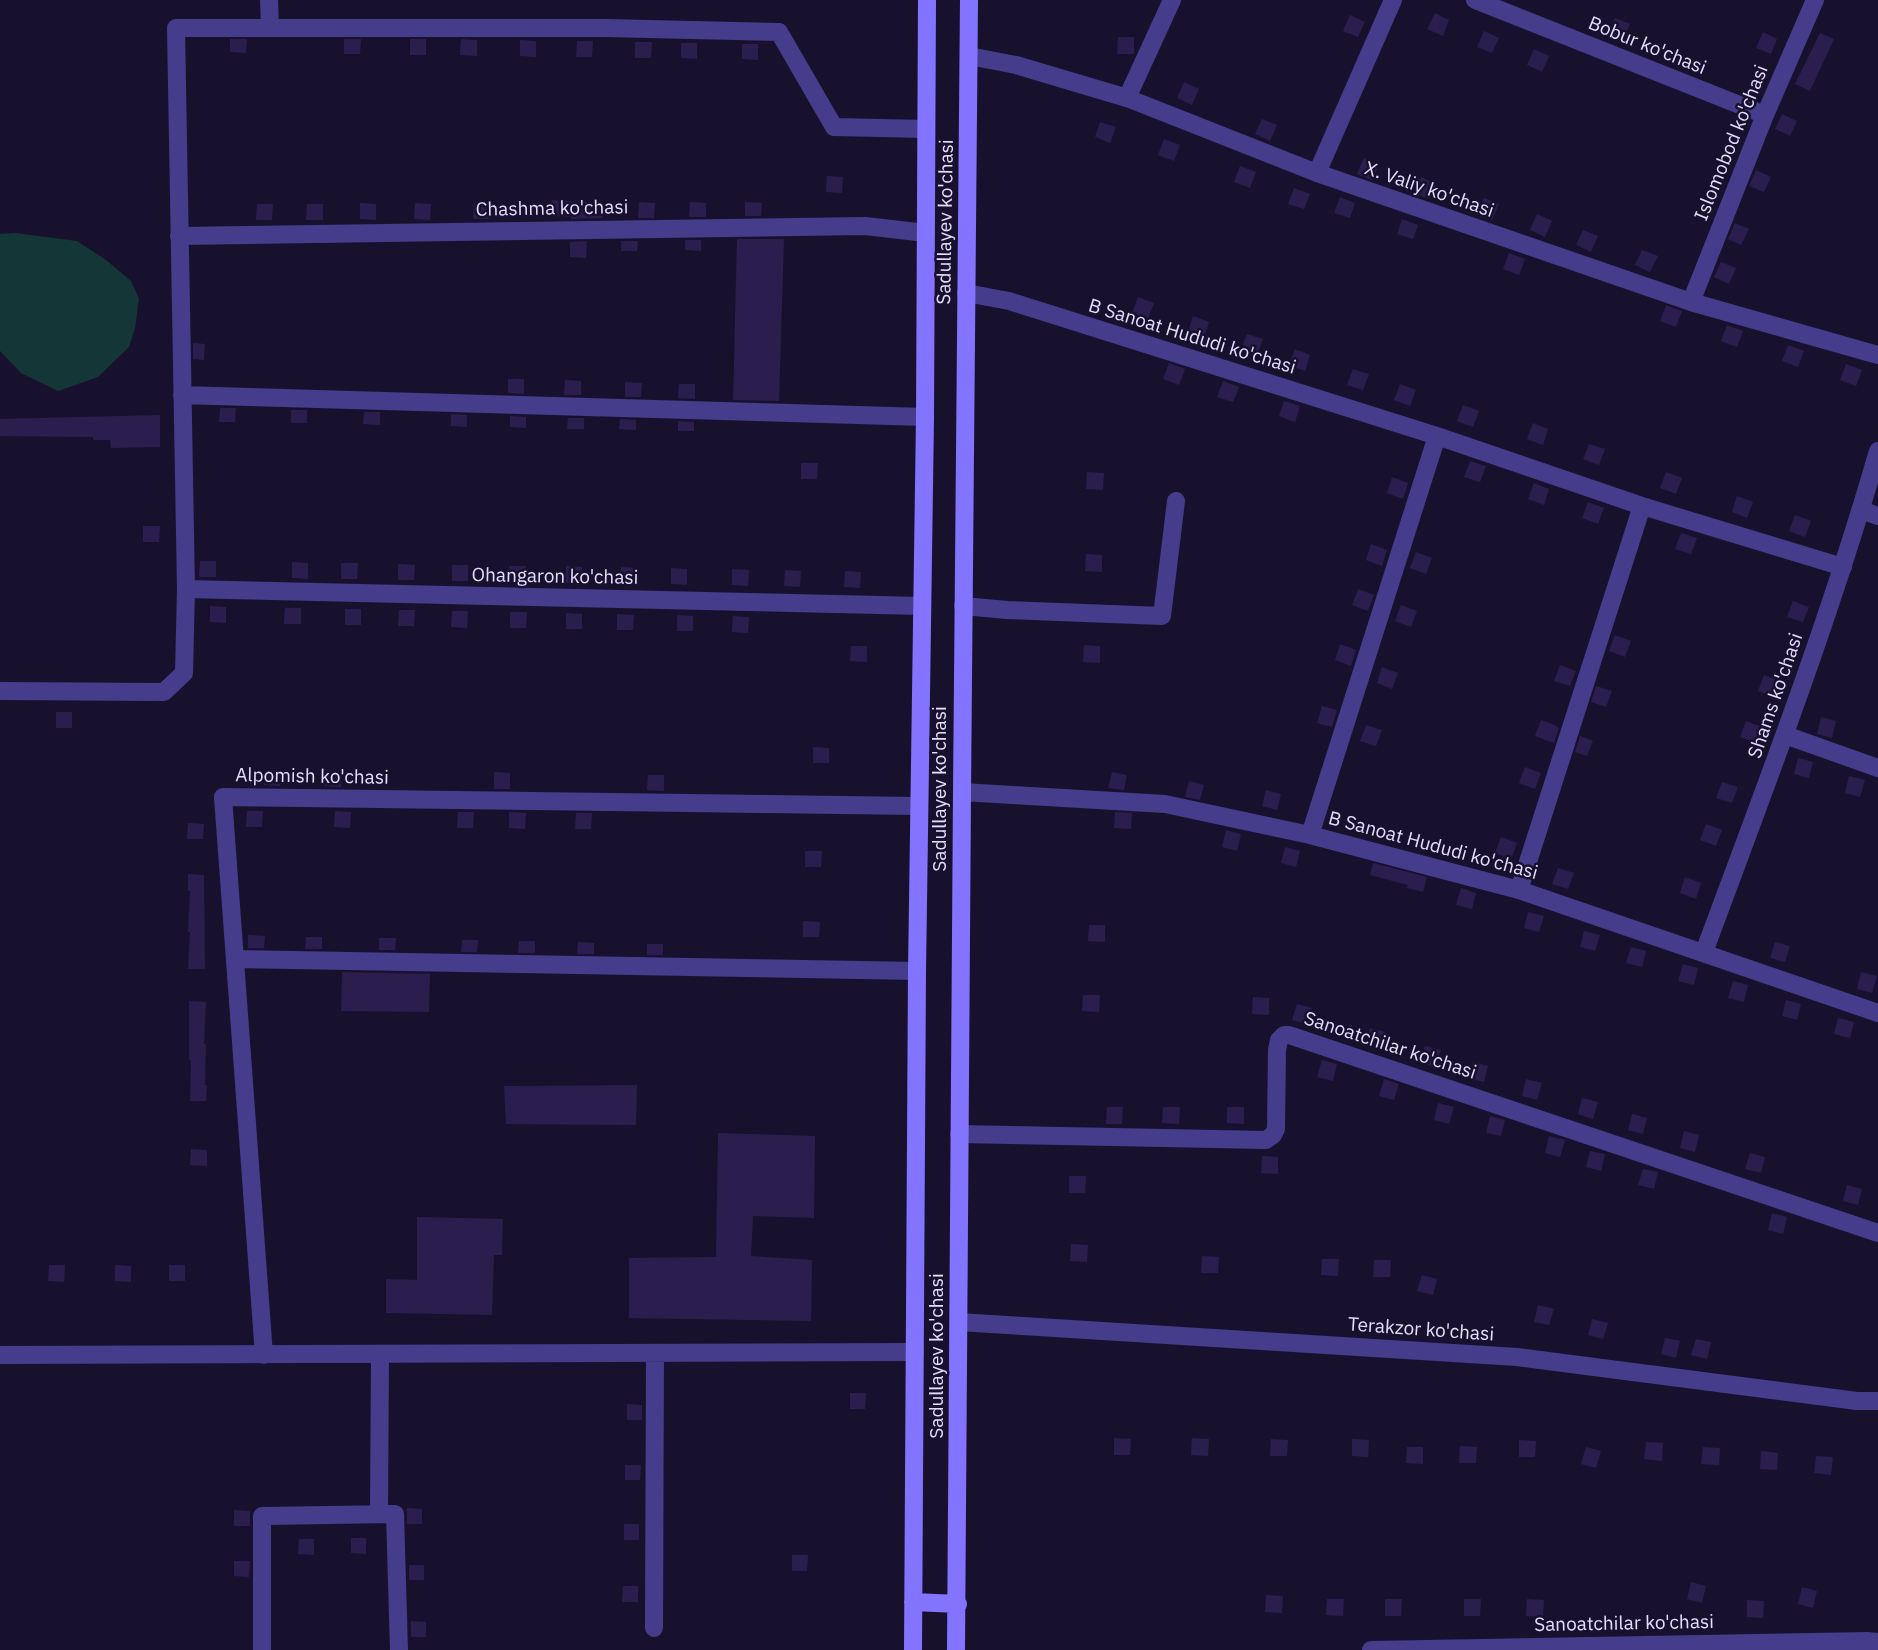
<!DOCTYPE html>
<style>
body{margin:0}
canvas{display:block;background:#18112d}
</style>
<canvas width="1878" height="1650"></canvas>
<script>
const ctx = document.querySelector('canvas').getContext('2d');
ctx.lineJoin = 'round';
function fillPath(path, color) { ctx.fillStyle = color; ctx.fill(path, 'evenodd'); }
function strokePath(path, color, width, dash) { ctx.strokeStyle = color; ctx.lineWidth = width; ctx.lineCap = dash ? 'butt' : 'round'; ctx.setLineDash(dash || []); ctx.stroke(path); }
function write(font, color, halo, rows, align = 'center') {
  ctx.font = font + ' "IBM Plex Sans",sans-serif'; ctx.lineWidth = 5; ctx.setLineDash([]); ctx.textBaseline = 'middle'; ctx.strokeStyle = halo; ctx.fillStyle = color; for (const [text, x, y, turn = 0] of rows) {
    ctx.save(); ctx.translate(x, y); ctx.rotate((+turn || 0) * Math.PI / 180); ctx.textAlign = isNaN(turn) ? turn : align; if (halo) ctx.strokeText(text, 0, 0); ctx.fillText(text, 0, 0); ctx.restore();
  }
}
fillPath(new Path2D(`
 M15 233 77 241 106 260 131 281 139 299 135 328 129 347 98 377 58 391 21 373 0 351V234Z`), '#143637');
fillPath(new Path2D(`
 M1435 13 1449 20 1443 36 1427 29Z
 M1350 15 1365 22 1358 37 1343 31Z
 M1615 18 1630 24 1623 40 1608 33Z
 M1484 31 1499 38 1492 53 1477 47Z
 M1763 32 1777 39 1771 54 1756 48Z
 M1820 33 1834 39 1810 91 1795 84Z
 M1118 37H1134V54H1117Z
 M230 39H247L246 53 230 52Z
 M344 39H361L360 54H344Z
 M410 39H426V55H410Z
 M461 39 477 40V56L460 55Z
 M520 40 536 41V57L520 56Z
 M577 41H593L592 57H576Z
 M635 42H652L651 58H635Z
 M681 43H697V59L681 58Z
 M742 44H758V60L742 59Z
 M1534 49 1549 56 1542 72 1527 65Z
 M1184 82 1199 89 1192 105 1177 98Z
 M1782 114 1797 121 1790 136 1775 129Z
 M1262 119 1277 125 1270 141 1255 134Z
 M1100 122 1116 127 1110 143 1095 137Z
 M1164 139 1180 145 1174 161 1158 155Z
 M1364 158 1379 165 1372 180 1357 174Z
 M1240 166 1256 172 1250 188 1234 182Z
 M1756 170 1771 177 1764 192 1749 186Z
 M827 176 843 177 842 193 826 192Z
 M1421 177 1436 184 1429 199 1414 193Z
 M1294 188 1310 194 1304 209 1288 204Z
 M1340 197 1355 203 1350 218 1334 213Z
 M1484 198 1499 204 1492 220 1477 213Z
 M552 200 603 203V218L571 219V217L551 216Z
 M639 202 655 203 654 218H638Z
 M690 202 706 203V217H689Z
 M745 202 762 203 761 216H745Z
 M360 203 376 204V220L360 219Z
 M415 203 431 204 430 220 414 219Z
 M474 203H490L489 219H473Z
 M257 204H273L272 220H256Z
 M307 204H323V220H306Z
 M1537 214 1552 221 1545 237 1530 230Z
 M1402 219 1418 225 1413 239 1397 234Z
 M1735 223 1749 229 1741 245 1728 239Z
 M1583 230 1598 236 1591 252 1576 245Z
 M737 239H784L779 401 733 400Z
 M685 240H701V251L685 250Z
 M587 241 586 258 570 257V242Z
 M621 241H638L637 251H621Z
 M1642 250 1658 256 1650 272 1635 265Z
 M1509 253 1525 259 1519 275 1503 269Z
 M1721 262 1736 268 1729 284 1714 277Z
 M1138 297 1154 303 1148 319 1132 313Z
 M1666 305 1682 311 1676 327 1660 321Z
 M1193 316 1209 322 1204 338 1188 332Z
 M1727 325 1743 331 1737 347 1721 341Z
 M1247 334 1263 339 1257 355 1241 350Z
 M193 343 205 344 204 360 193 359Z
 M1788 345 1804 351 1798 367 1782 361Z
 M1295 349 1310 355 1305 371 1289 365Z
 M1169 363 1185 369 1179 385 1163 379Z
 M1846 364 1862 370 1856 386 1840 380Z
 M1353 369 1369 374 1363 390 1347 385Z
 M508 379H524V394L508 393Z
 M565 380 581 381V395H564Z
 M1223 381 1239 387 1233 402 1217 397Z
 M625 382 642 383 641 397H625Z
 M679 384H695V399L678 398Z
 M1400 384 1416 390 1410 406 1394 400Z
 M1284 401 1300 406 1295 422 1279 416Z
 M1463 405 1479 411 1473 427 1457 421Z
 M220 408H236L235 422H219Z
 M291 410H307V423H291Z
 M364 412H380V425L363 424Z
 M451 414 467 415V427L451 426Z
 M160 415V447L111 448 110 440H93V437L0 436V419Z
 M510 416 526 417V428L510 427Z
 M568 418H584V429H567Z
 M620 419 636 420V430L619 429Z
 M678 421 694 422V431H678Z
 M1533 423 1548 429 1543 445 1527 439Z
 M1589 444 1605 449 1599 465 1583 459Z
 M1470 461 1486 466 1480 482 1464 477Z
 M801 463H818L817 479H801Z
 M1087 472 1104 473 1103 490 1086 489Z
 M1666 472 1682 478 1676 494 1660 488Z
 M1392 477 1408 483 1403 499 1387 493Z
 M1534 483 1549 489 1544 505 1528 499Z
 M1737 496 1753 502 1747 518 1732 512Z
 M1588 502 1604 508 1598 524 1582 518Z
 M1795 515 1811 521 1805 537 1789 531Z
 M143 526H160L159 542H143Z
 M1681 533 1697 538 1691 554 1675 549Z
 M1371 544 1387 550 1382 566 1366 560Z
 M1416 552 1432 558 1426 574 1410 568Z
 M1086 554 1102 555V572L1085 571Z
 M200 561H216V577H199Z
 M292 562 308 563V579L292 578Z
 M341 563H358L357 579H341Z
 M398 564 415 565 414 580H398Z
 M452 565H468V581H452Z
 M509 566H526L525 582H509Z
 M566 566 582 567V583H566Z
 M621 567 638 568 637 584H621Z
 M671 568 687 569V585L671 584Z
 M732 569 749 570 748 586 732 585Z
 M785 570 801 571 800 587 784 586Z
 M845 571 861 572 860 588 844 587Z
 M1358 589 1374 595 1368 611 1352 605Z
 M1793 601 1809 607 1803 622 1787 617Z
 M1401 605 1417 611 1411 627 1395 621Z
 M210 606 226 607V623L210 622Z
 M285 608H301V624H284Z
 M345 609H361V625H345Z
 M399 610H415L414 626H398Z
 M452 611H468L467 628 451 627Z
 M510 612H527L526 628H510Z
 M566 613 582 614V629H566Z
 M617 614 634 615 633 630H617Z
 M677 615 693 616V631H677Z
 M733 616 749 617 748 633 732 632Z
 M1615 635 1631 641 1625 657 1609 651Z
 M1340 644 1356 650 1351 666 1335 660Z
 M1084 645 1100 646V663L1083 662Z
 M851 646H867V662L850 661Z
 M1560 665 1576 671 1570 686 1554 681Z
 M1382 667 1398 673 1392 689 1377 683Z
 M1764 675 1780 681 1774 697 1758 691Z
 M1596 686 1612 691 1606 707 1591 702Z
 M1322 706 1337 710 1332 727 1317 723Z
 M56 712H72V728H56Z
 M1821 717 1836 721 1832 738 1817 734Z
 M1541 720 1557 726 1556 727 1559 728 1554 743 1535 736Z
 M1746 721 1762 727 1756 743 1740 737Z
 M1366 725 1382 730 1376 746 1360 741Z
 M1580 736 1593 741 1587 756 1575 752Z
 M813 747 829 748V763H813Z
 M1798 758 1813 762 1809 778 1794 774Z
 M1525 767 1541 773 1535 789 1519 783Z
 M265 770H281L280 786 264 785Z
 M326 770 342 771 341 787 325 786Z
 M494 772 510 773V789H494Z
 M1112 772 1127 775 1124 790 1108 788Z
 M648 775H664V791L647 790Z
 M1849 776 1865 780 1860 797 1845 793Z
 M1189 781 1204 785 1200 800 1185 797Z
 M1722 782 1738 787 1732 803 1716 798Z
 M1266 790 1281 794 1277 810 1262 806Z
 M247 811H263L262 827H246Z
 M335 811 351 812 350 828 334 827Z
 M458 812H474L473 828H457Z
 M509 812 526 813 525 829 509 828Z
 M1115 812 1132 813 1131 829 1114 828Z
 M576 813H592L591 829H575Z
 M188 823 204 824 203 839H187Z
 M1706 824 1722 830 1716 846 1700 840Z
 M1226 830 1241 834 1237 851 1222 847Z
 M1501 837 1517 843 1511 859 1495 853Z
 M1285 847 1300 851 1296 867 1281 863Z
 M805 851H822L821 867H805Z
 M1373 863 1427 877 1423 892 1407 888 1408 885 1370 875Z
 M1558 868 1574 873 1568 889 1552 884Z
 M188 874 204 875 205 969H188L190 932H188L190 891H188Z
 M1685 877 1701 883 1696 899 1680 893Z
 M1461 888 1476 893 1472 909 1456 905Z
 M1528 912 1544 916 1539 932 1524 928Z
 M803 921 820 922 819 937H803Z
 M1089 925H1105V942L1088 941Z
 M1584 931 1600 935 1595 951 1580 947Z
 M248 935 265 936 264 948H248Z
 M306 937H322V949H305Z
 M379 938H396L395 950H379Z
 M462 940H478L477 952H461Z
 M519 941H535V953H518Z
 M578 942 594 943V954H577Z
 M1775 942 1790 946 1785 962 1770 958Z
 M647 944H663V955H647Z
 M1631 947 1646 951 1642 967 1626 963Z
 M1683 964 1698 968 1694 985 1678 981Z
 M342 972 430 974 429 1012 341 1011Z
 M1861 972 1877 976 1872 993 1857 989Z
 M1733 981 1748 985 1744 1002 1728 998Z
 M1083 995H1100L1099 1012 1082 1011Z
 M1253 997 1269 998V1015L1252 1014Z
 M1786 1000 1801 1004 1797 1020 1782 1016Z
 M189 1001 206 1002 204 1044H206L205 1085H207L206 1101H190L191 1060H189Z
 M1297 1004 1312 1008 1308 1024 1292 1020Z
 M1838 1018 1854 1022 1850 1038 1834 1034Z
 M1370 1028 1385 1032 1381 1048 1365 1044Z
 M1425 1046 1441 1050 1436 1067 1421 1063Z
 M1322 1060 1337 1064 1333 1081 1317 1077Z
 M1473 1062 1488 1066 1484 1082 1468 1078Z
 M1384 1079 1399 1084 1394 1100 1379 1096Z
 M1526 1079 1542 1083 1537 1100 1522 1096Z
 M637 1085 636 1125 506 1124 504 1086Z
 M1582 1098 1598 1102 1593 1119 1578 1114Z
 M1438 1103 1454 1107 1449 1124 1434 1120Z
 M1107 1107H1123L1122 1124H1106Z
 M1163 1107H1180L1179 1124 1162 1123Z
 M1227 1107H1244V1124L1227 1123Z
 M1632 1114 1647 1118 1643 1134 1628 1130Z
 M1490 1116 1505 1120 1501 1136 1486 1133Z
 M1684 1131 1699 1135 1695 1152 1680 1148Z
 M718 1133 815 1136 814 1218 753 1216 751 1256 812 1260 811 1321 629 1318V1258L716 1257Z
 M1549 1136 1565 1140 1560 1157 1545 1153Z
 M191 1149 207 1150V1166L190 1165Z
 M1590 1151 1605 1154 1601 1171 1586 1167Z
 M1750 1153 1765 1157 1761 1173 1745 1169Z
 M1262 1156 1278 1157V1174L1261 1173Z
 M1643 1169 1658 1172 1654 1189 1638 1185Z
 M1069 1176H1086L1085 1193H1069Z
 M1847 1185 1862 1189 1858 1205 1843 1201Z
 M1772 1213 1787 1217 1783 1234 1768 1230Z
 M417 1217 503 1219 502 1255H494L492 1315 386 1313V1279L417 1280Z
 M1071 1244 1088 1245 1087 1262 1070 1261Z
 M1202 1256 1219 1257 1218 1273H1201Z
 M1322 1259H1339L1338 1276 1321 1275Z
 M1374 1260H1391L1390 1277H1373Z
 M49 1265H65L64 1282 48 1281Z
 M115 1265 131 1266V1282L115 1281Z
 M169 1265H185V1281H169Z
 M1422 1275 1437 1279 1433 1295 1417 1291Z
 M1538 1305 1554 1309 1549 1325 1534 1322Z
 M1592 1319 1608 1323 1603 1339 1588 1335Z
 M1665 1338 1680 1341 1676 1358 1661 1354Z
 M1696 1339 1711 1342 1707 1359 1691 1355Z
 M850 1393H866L865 1409H850Z
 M627 1404 642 1405V1420H627Z
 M1114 1438 1131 1439 1130 1455H1114Z
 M1192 1438 1209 1439 1208 1456 1191 1455Z
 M1271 1439 1288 1440 1287 1456H1270Z
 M1352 1439 1369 1440 1368 1457 1352 1456Z
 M1519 1440 1536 1441 1535 1457H1519Z
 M1646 1442 1663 1443 1662 1461 1644 1459Z
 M1460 1446 1477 1447 1476 1463H1459Z
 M1407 1447H1423V1464L1406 1463Z
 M1586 1447 1601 1451 1596 1468 1581 1464Z
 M1703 1447 1720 1448 1719 1465 1701 1464Z
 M1761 1451 1778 1453 1777 1470 1760 1469Z
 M1816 1456 1833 1457 1831 1475 1814 1473Z
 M625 1465H641L640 1480H625Z
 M407 1508 422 1509V1524H407Z
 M234 1510 250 1511V1526H234Z
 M624 1524H639V1540H624Z
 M351 1538H366V1554L351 1553Z
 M299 1539H314V1555L298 1554Z
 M792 1555H808L807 1571H792Z
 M234 1561H250L249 1577 234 1576Z
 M409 1565H424V1580H409Z
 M1691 1582 1706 1586 1702 1603 1687 1599Z
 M623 1586H638V1602H622Z
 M1802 1587 1817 1591 1813 1608 1798 1604Z
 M1266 1595 1283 1596 1282 1613 1265 1612Z
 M1327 1599H1344L1343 1616 1326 1615Z
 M1385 1599H1402L1401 1616H1385Z
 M1464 1599H1481L1480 1616H1464Z
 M1527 1599 1544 1600 1543 1617 1526 1616Z
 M1747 1600 1764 1601 1763 1618 1747 1617Z
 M411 1621 426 1622V1637H411Z`), '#2b1d4e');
strokePath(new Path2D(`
 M269 0 270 27
 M1475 0 1765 115
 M969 56 1016 65 1127 98 1317 173 1691 302 1878 355
 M1127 98 1172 0
 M1317 173 1393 0
 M179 236 865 226 926 233
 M966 293 1009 301 1437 436 1642 506 1843 567
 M1691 302 1765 115 1815 0
 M182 395 925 417
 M1861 510 1878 516
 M186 589 922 606
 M963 606 1007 610 1162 616 1176 501
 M0 691 164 692 184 673 186 589 176 28H605L779 32 834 127 926 129
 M1785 735 1878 768
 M962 792 1165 804 1310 835 1519 890 1878 1013
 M1310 835 1437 436
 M1519 890 1642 506
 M1704 952C1766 786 1829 621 1878 451
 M235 959 917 971
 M959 1134 1266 1140 1273 1135 1276 1129 1277 1050 1279 1040 1284 1035H1289L1878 1233
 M959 1322 1517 1357 1857 1401H1878
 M0 1355 915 1352
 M264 1355 223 797 919 806
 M379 1514 380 1354
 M654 1628 655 1353
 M262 1650V1516L395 1514 399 1650
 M1371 1650 1867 1641 1878 1642`), '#453c8c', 18);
strokePath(new Path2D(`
 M913 1602 958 1604
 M913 1650 917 971 925 417 927 0
 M956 1650 962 792 969 0`), '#8374ff', 18);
write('19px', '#e4ddff', '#18112d', [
 ["Bobur ko'chasi",1647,46,22],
 ["Islomobod ko'chasi",1732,143,-68],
 ["X. Valiy ko'chasi",1429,190,19],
 ["Chashma ko'chasi",552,209,-1],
 ["Sadullayev ko'chasi",946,222,-89],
 ["B Sanoat Hududi ko'chasi",1192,337,17],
 ["Ohangaron ko'chasi",555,577,1],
 ["Shams ko'chasi",1776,696,-71],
 ["Alpomish ko'chasi",312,777,1],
 ["Sadullayev ko'chasi",941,789,-90],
 ["B Sanoat Hududi ko'chasi",1433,846,15],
 ["Sanoatchilar ko'chasi",1390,1046,18],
 ["Terakzor ko'chasi",1421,1330,4],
 ["Sadullayev ko'chasi",938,1356,-90],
 ["Sanoatchilar ko'chasi",1624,1624,-1]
]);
</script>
